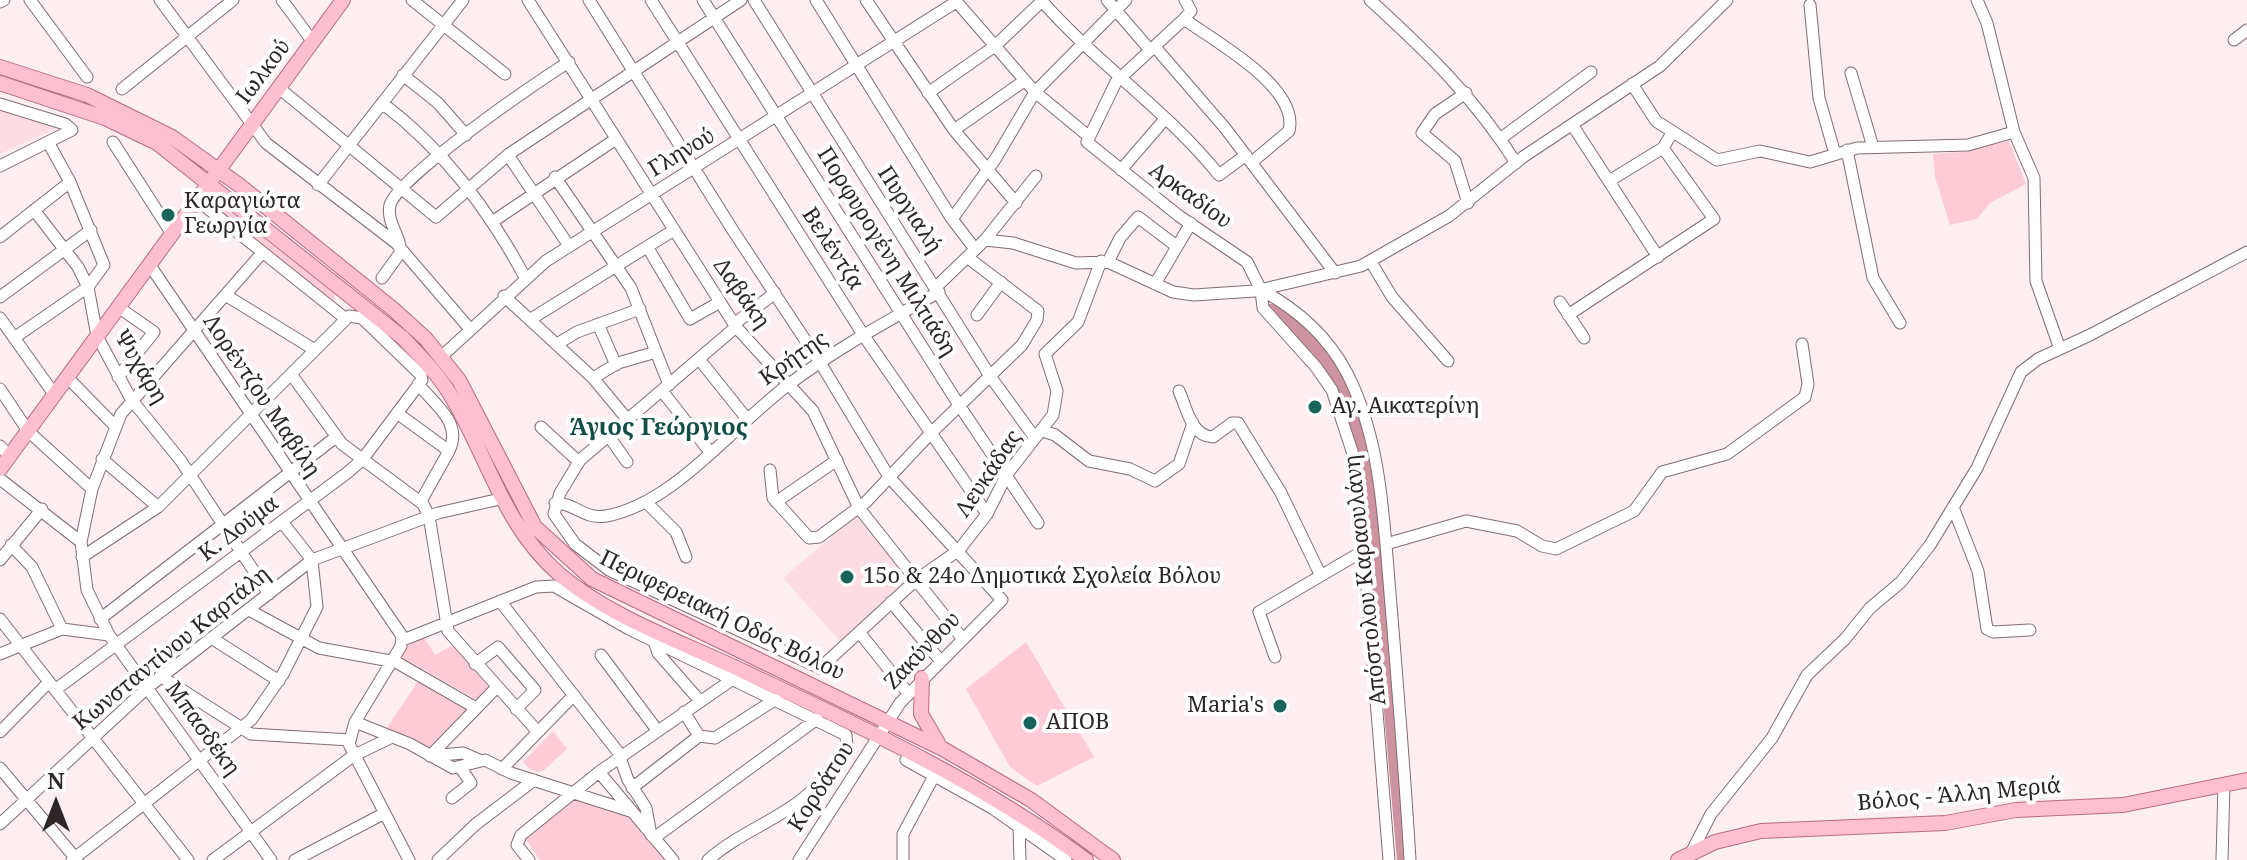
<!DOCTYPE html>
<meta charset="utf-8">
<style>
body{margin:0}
#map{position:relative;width:2247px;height:860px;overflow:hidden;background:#fdeef1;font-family:"Noto Serif",serif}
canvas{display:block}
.north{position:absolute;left:16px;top:764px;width:80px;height:80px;-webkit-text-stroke:6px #fff;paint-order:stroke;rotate:0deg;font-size:22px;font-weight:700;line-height:32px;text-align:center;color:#2e2527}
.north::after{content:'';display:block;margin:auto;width:28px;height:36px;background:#2e2527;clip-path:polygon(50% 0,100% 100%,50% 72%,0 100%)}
</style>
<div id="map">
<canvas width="2247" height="860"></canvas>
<div class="north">N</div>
</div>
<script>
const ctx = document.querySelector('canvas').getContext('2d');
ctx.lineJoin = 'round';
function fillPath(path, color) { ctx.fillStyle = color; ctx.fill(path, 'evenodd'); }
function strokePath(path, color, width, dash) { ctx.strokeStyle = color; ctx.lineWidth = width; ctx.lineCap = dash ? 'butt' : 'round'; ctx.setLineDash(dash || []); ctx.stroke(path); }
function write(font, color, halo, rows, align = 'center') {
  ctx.font = font + ' "Noto Serif",serif'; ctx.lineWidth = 8; ctx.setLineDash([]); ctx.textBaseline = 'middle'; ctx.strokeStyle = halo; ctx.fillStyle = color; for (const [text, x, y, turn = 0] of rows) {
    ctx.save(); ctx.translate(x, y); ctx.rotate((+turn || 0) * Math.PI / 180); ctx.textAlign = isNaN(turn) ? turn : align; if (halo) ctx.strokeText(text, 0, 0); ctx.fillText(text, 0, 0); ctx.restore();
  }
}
fillPath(new Path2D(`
 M0 108 59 127 0 154Z
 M858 514 910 577 840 641 783 578Z`), '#fddce3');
fillPath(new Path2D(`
 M2009 141 2026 184 1990 203 1977 219 1950 225 1935 177 1933 154 1963 152Z
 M215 205 231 213 334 293 335 302 213 208Z
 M424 637 435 655 453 645 490 688 477 700 401 657 410 643Z
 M1026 642 1094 757 1037 786 1010 767 966 689Z
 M419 680 469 709 432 748 386 729Z
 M553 731 567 749 542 772 531 770 523 762Z
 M575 797 629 813 668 860H540L525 838Z`), '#fecbd7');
fillPath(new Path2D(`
 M1268 304H1284L1340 366 1365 429 1379 517 1408 860H1397L1365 496 1352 433 1328 374Z`), '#ce93a1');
const minor = new Path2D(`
 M30 0 87 77
 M160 0 266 143 396 243 469 328
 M282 0 313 42
 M412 0 505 74
 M528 0 736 327 813 411 859 508 962 638
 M589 0 732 229 821 364 889 477 1002 600 900 703 799 860
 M651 0 864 336 987 514
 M703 0 959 405 1038 523
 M754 0 990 376 1035 438
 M816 0 952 219 975 249
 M866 0 954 130 1016 203
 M955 0 1035 92 1087 135
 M1041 0C1096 63 1167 110 1219 175L1246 155
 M1107 0 1150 50
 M1185 0 1191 11 1184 19C1215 42 1300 87 1289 131L1252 162
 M1370 0C1427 52 1474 97 1516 163
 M1977 0 1987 23 2014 132 2034 178 2036 281 2060 349
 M0 2 4 0
 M1810 5 1819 98 1835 154
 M1184 19 1116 82 1087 142 1179 216 1247 262 1261 290 1263 308 1316 367 1332 390 1352 451 1360 502 1389 860
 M2234 40 2247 30
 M1155 47 1225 128 1335 273
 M1851 73 1873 147
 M403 75 438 103 466 135
 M1632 84 1656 121 1717 160 1760 151 1810 162 1857 148 1968 145 2014 132
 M279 88 436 217 509 154 741 0
 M122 89 233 0
 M928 93 995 46 1042 1
 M1466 93 1435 114 1422 133 1455 161 1468 203
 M382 103C444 150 488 209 525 277
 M0 104 65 124 72 130 0 166
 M1573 126 1658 257
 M954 130 1024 81
 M1500 139 1591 72
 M113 142 172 234
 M1847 150 1873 278 1900 323
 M508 155 569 246
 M1121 170 1165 119
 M555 177 631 288 669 385
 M1609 181 1663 148 1672 133
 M318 185 463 0
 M201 203 346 319
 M34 210 78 267 88 287 97 336 131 399 181 461 269 594
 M952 219 996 158 1035 92 1126 0
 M492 222 616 139
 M0 237 70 182
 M985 240 1013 243 1076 263 1108 262 1173 292 1194 295 1255 291 1361 266 1449 216 1523 157 1660 66 1727 0
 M648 248 690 319 720 302
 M262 253 121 414 92 489 81 542 87 590 109 635 271 860
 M1108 262 1120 238 1138 217 1175 245
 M1371 262 1392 297 1448 361
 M149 264 402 636 401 646 355 722 349 744 409 860
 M382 278 400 253C402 237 386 223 390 205 397 178 539 80 569 62
 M1155 284 1191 223
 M936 287 985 240 1036 176
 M1261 290C1297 309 1328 337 1347 373 1383 443 1384 529 1391 605 1398 690 1405 775 1410 860
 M227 296 315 350
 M504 296 593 378 627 419
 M0 297 91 230
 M1560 302 1584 338
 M118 307 154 332 118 377
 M977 315 1001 282
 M1568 315 1714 219 1663 148
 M0 318 54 394
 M531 319 674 230
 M598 324 616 365
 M734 324 775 293
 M736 327 580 460 560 493 554 514 575 544 609 570 820 668 916 580 959 550 987 514 1007 474 1053 415 1057 391 1045 354 1078 322 1101 261
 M14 338 88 287 104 265 70 182 48 142
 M557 344 577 332 640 309
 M442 356 546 261 956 2
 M699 359 747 419
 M291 374 342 444 423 504 429 516 448 631 538 732
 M67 377 114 425
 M593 378 618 363 656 352
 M418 384C435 405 463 423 449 451
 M0 389 28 431 92 489
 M662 391 710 452
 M1179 391C1187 409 1191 436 1213 437L1232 423H1238L1281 493 1320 574
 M397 413 449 451 421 501
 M541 427 579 462
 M1043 431 1055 435 1089 461 1130 469 1155 481 1179 464 1193 423
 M608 435 627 462
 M0 446 9 456
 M102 459 158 507
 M770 470 773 498 809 538 819 537 866 502 930 434 1022 345 1037 320 1038 311 967 257
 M0 479 81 542
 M646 502 676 532 686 557
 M776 502 837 460
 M555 503C575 503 585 520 606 516 674 504 734 425 788 385 834 350 888 321 939 292
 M1953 507 1978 571 1987 629 1993 632 2030 630
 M1386 544 1466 521 1517 531 1542 546 1556 549 1634 511 1662 472 1727 454 1805 397 1808 384 1802 344
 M11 545 32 567 62 629
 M0 560 42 509
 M500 601 618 752 628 780 646 808 651 835
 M891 602 939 659
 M249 610 319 648 396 662 476 708
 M0 619 188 860
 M100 619 336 437
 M859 632 908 693
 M213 639 279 681
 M403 640 536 587 554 586 629 629 846 735 847 747C832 767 818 788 797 803 768 824 735 836 708 860
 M654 641 658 653 700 701
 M0 654 62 629 109 635
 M601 655 657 730
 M1275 657 1259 612 1363 551
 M475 664 498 647 535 690 516 709
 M160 676 251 734 350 740
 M55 690 347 473 362 460 422 380 421 375 362 318 349 316 158 507 82 557
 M684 712 699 736
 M355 722 410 744 453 768 485 760 511 773 630 811
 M0 732 49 682
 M430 756 496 688
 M430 756 463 753 479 760
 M906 760 992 808 1066 860
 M0 768 77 860
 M502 769 574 695
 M599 772 673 860
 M632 788 699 736 715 738 776 699
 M452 798 471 783 460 767
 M0 824 147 688 312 560 438 513 500 499
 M1019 825 1020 860
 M654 838 817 719
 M1692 851 1711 814 1772 738 1807 675 1845 639 1870 608 1901 582 1930 545 1977 468 2021 372 2038 359 2090 335 2247 252
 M72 860 251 720 283 674 317 607 312 560 282 522
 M213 860 353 756 392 737
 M295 860 383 814
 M438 860 476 824 534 780
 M529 860 517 845 521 835 599 772 733 679
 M903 860V834L934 776
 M2222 860 2224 784`);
const major = new Path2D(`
 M0 67 87 95 172 137 239 185 393 309 426 339 459 380 535 527 592 579 943 749 1031 800 1113 860
 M0 83 105 118 157 143 403 338C420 356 437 373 450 394 488 456 502 524 559 574 612 619 685 643 747 673 864 728 981 782 1086 860
 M0 469 343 0
 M922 678 921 714 938 743
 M1678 860 1715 842 1761 831 1945 823 2016 810 2123 805 2247 780`);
strokePath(minor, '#826d71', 13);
strokePath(major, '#b56d81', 16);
strokePath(minor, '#fff', 11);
strokePath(major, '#febfd0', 14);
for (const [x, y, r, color] of [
 [168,215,8,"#18635a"],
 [1315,407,8,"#18635a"],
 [847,577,8,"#18635a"],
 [1280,706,8,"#18635a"],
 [1030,723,8,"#18635a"]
]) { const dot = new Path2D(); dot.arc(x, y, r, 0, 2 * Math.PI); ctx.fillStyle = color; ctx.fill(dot); strokePath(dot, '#fff', 3); }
write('22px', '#2e2527', '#fff', [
 ["Ιωλκού",264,72,-53],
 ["Γληνού",682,153,-31],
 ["Αρκαδίου",1190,196,36],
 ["Πυργιαλή",909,210,57],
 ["Βελέντζα",832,249,57],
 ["Πορφυρογένη Μιλτιάδη",886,252,58],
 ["Δαβάκη",741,294,55],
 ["Κρήτης",794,359,-35],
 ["Ψυχάρη",140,367,59],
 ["Λορέντζου Μαβίλη",261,396,56],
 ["Λευκάδας",989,474,-56],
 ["Κ. Δούμα",239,529,-37],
 ["Απόστολου Καραουλάνη",1366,580,-96],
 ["Περιφερειακή Οδός Βόλου",722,616,26],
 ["Κωνσταντίνου Καρτάλη",172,649,-39],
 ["Ζακύνθου",923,651,-46],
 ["Μπασδέκη",202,729,54],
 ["Κορδάτου",822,787,-57],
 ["Βόλος - Άλλη Μεριά",1959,795,-5]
]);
write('22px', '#2e2527', '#fff', [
 ["Καραγιώτα",184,202],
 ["Γεωργία",184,227],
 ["Αγ. Αικατερίνη",1331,407],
 ["15ο & 24ο Δημοτικά Σχολεία Βόλου",863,577],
 ["Maria's",1264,706,"right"],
 ["ΑΠΟΒ",1046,723]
], 'left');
write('bold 24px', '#134e47', '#fff', [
 ["Άγιος Γεώργιος",659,428]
]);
</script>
